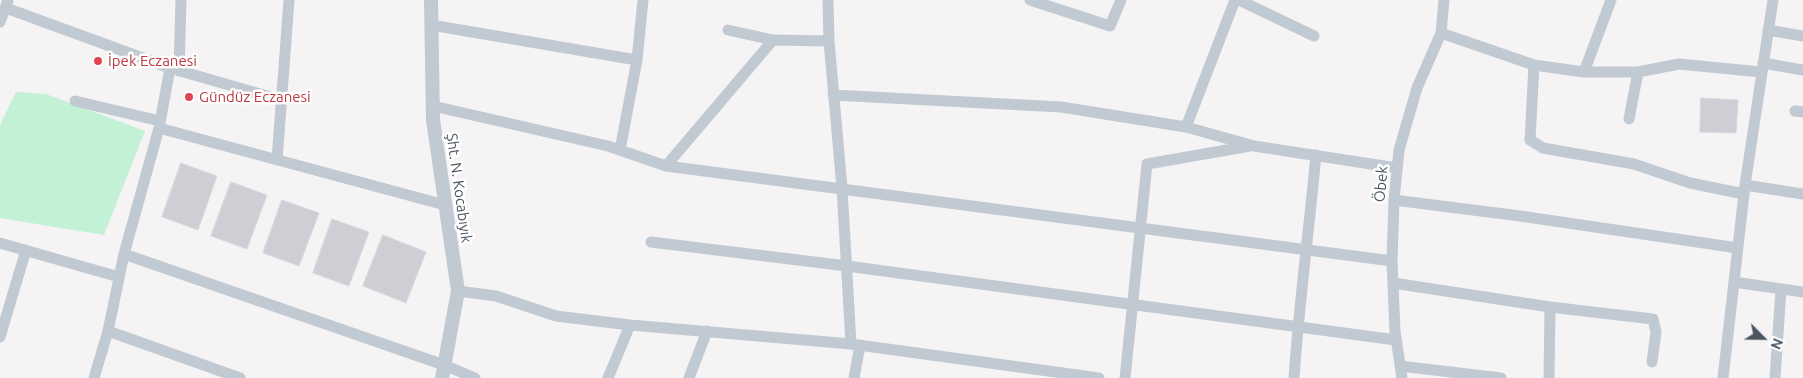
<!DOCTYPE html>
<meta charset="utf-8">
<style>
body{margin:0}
#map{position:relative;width:1803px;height:378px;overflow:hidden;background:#f5f3f3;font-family:Ubuntu,sans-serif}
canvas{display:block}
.north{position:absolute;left:1738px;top:313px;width:50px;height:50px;-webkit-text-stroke:4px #fff;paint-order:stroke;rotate:113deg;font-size:14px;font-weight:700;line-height:20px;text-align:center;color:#4a5661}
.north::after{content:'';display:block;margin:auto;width:18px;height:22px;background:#4a5661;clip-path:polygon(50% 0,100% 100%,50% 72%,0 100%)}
</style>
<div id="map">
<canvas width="1803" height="378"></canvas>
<div class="north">N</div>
</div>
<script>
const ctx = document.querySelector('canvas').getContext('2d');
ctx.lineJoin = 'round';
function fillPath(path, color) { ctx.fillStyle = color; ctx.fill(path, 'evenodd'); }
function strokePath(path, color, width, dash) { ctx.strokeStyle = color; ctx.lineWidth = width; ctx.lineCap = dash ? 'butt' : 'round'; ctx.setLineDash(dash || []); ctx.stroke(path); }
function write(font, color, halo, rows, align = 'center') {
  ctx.font = font + ' Ubuntu,sans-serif'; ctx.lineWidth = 5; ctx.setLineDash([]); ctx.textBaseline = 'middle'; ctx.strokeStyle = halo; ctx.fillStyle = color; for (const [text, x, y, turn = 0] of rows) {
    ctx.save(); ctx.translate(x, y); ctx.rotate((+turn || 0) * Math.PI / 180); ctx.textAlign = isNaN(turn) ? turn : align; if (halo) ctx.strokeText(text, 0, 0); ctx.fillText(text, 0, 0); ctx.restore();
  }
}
fillPath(new Path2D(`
 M16 92 46 94 145 131 104 235 0 218V125Z`), '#c3f1d5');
const building = new Path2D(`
 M1701 98 1738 100 1736 133 1700 132Z
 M181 163 217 176 198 230 162 217Z
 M231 182 267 195 247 249 211 236Z
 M282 200 319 213 299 266 263 253Z
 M332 219 369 232 349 286 313 273Z
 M383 235 426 252 406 303 363 286Z`);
fillPath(building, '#cdcfd5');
strokePath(building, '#d7d9de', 1);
strokePath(new Path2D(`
 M828 0 829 41 842 188 851 344
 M1030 0 1110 26 1121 0
 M1239 0 1314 36
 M1773 0 1745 185 1734 282 1803 292
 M6 8 170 68 281 100
 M0 22 8 0
 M431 25 637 60
 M728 30 773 40 829 41
 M1768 30 1803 36
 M1441 33 1534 65 1584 72H1638L1679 64 1761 72
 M773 40 666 166 1392 261
 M1763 63 1803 70
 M1534 65 1530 140 1543 148 1634 164 1690 183 1744 194
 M179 71 181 0
 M1584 72 1611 0
 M833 95 1061 107 1186 127 1254 146 1397 168
 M75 101 160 121
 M433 106 608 146 666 166
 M1795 111 1803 112
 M1629 119 1638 72
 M1186 127 1235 0
 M159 128 445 205
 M620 150 637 60 643 0
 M277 160 289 0
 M1745 185 1803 194
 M1394 200 1520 216 1738 248
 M651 242 847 266 1396 340
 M0 243 119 277
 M124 254 444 365 475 378
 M1393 283 1550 307 1653 319 1656 332 1652 362
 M458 291 496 296 556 316 630 325 851 344 1099 378
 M108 331 240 378
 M0 337 26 250
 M1400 366 1501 378
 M94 378 108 331 124 254 159 128 170 68
 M608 378 630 325
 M689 378 707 331
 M854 378 860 345
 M1125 378 1147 164 1250 146
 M1294 378C1299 304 1309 230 1316 155
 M1402 378 1395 331 1392 261 1394 200 1399 150 1417 88 1441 33 1444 0
 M1549 378 1550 307
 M1723 378 1734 282
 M1775 378 1781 289`), '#c1cad2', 11);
strokePath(new Path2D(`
 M431 0 433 120 458 291 442 378`), '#c1cad2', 14);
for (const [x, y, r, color] of [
 [98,61,5,"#e0444e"],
 [189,97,5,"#e0444e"]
]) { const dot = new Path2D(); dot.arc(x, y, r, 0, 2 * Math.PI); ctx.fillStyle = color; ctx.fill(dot); strokePath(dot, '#fff', 2); }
write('15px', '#be3a42', '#fff', [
 ["İpek Eczanesi",108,61],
 ["Gündüz Eczanesi",199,97]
], 'left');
write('15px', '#4a5661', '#fff', [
 ["Öbek",1381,184,-85],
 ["Şht. N. Kocabıyık",459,188,82]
]);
</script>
